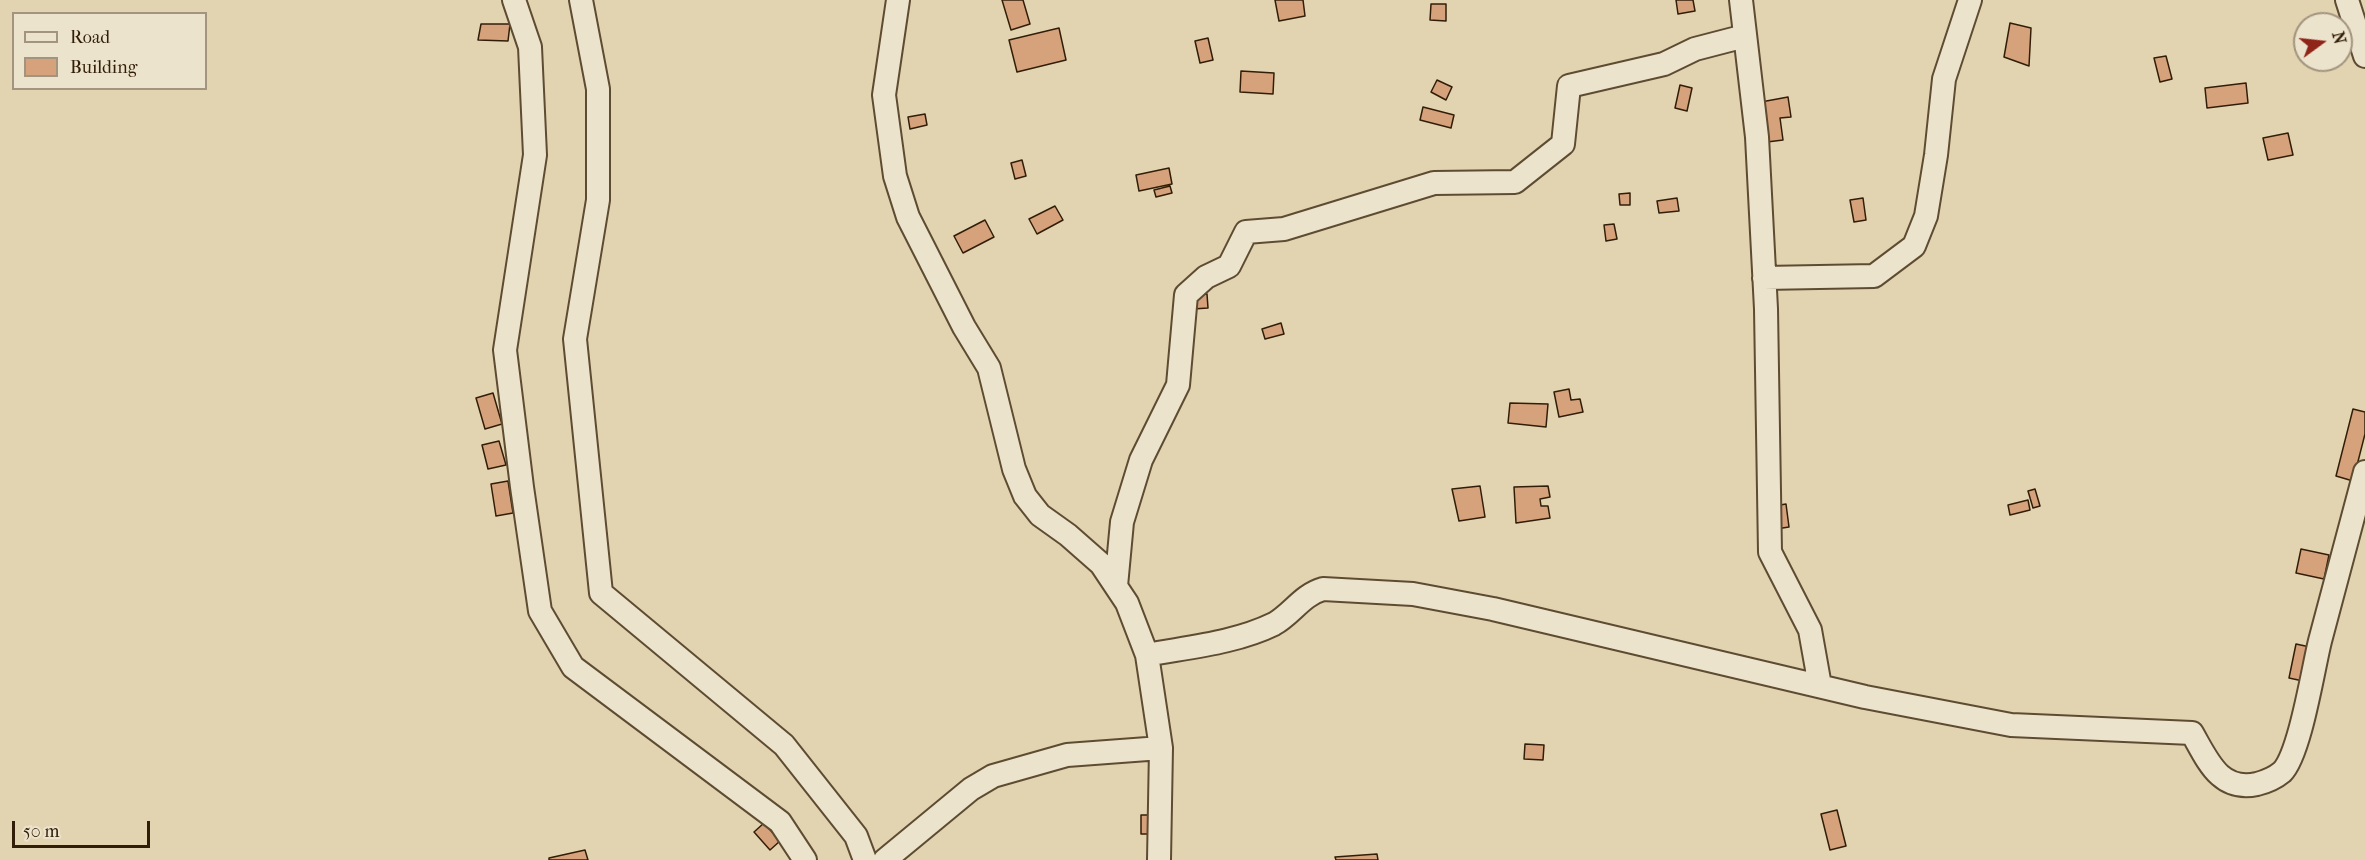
<!DOCTYPE html>
<style>
body{margin:0}
#map{position:relative;width:2365px;height:860px;overflow:hidden;background:#e2d4b1;font-family:"IM FELL French Canon",serif}
canvas{display:block}
.legend{position:absolute;left:12px;top:12px;width:195px;height:78px;box-sizing:border-box;background:#ece3cc;border:2px solid #a2947e;margin:0;padding:8px 10px;list-style:none;font-size:18px;color:#321e08}
.legend li{display:flex;align-items:center;gap:12px;height:30px}
.legend b{width:30px;border:2px solid #a2947e}
.north{position:absolute;left:2293px;top:12px;width:60px;height:60px;box-sizing:border-box;background:#ece3cc;border:2px solid #a2947e;border-radius:50%;rotate:75deg;font-size:16px;font-weight:700;line-height:24px;text-align:center;color:#321e08}
.north::after{content:'';display:block;margin:auto;width:21px;height:27px;background:#8f2418;clip-path:polygon(50% 0,100% 100%,50% 72%,0 100%)}
.scale{position:absolute;left:12px;top:821px;width:138px;height:27px;box-sizing:border-box;border:3px solid #321e08;border-top:0;padding-left:8px;font-size:18px;line-height:21px;white-space:nowrap;color:#321e08;-webkit-text-stroke:4px #ece3cc;paint-order:stroke}
</style>
<div id="map">
<canvas width="2365" height="860"></canvas>
<ul class="legend">
<li><b style="height:8px;background:#ece3cc"></b>Road</li>
<li><b style="height:16px;background:#d6a27c"></b>Building</li>
</ul>
<div class="north">N</div>
<div class="scale">50 m</div>
</div>
<script>
const ctx = document.querySelector('canvas').getContext('2d');
ctx.lineJoin = 'round';
function fillPath(path, color) { ctx.fillStyle = color; ctx.fill(path, 'evenodd'); }
function strokePath(path, color, width, dash) { ctx.strokeStyle = color; ctx.lineWidth = width; ctx.lineCap = dash ? 'butt' : 'round'; ctx.setLineDash(dash || []); ctx.stroke(path); }
const building = new Path2D(`
 M1002 0H1023L1030 24 1011 30Z
 M1275 0H1303L1305 16 1279 21Z
 M1676 0H1693L1695 11 1678 14Z
 M1431 4H1446V21L1430 20Z
 M2010 23 2031 28 2029 66 2004 57Z
 M481 24H510L508 41 478 40Z
 M1059 28 1066 60 1017 72 1009 40Z
 M1208 38 1213 60 1200 63 1195 41Z
 M2166 56 2172 79 2160 82 2154 58Z
 M1241 71 1274 73 1273 94 1240 92Z
 M1437 80 1452 87 1446 100 1431 92Z
 M2246 83 2248 103 2207 108 2205 88Z
 M1680 85 1692 88 1687 111 1675 108Z
 M1788 97 1791 117 1780 118 1783 140 1767 142 1761 102Z
 M1423 107 1454 115 1451 128 1420 120Z
 M925 114 927 125 910 129 908 117Z
 M2288 133 2293 155 2268 160 2263 138Z
 M1022 160 1026 176 1015 179 1011 163Z
 M1169 168 1172 184 1139 191 1136 175Z
 M1170 186 1172 193 1156 197 1154 190Z
 M1630 193V205H1620L1619 194Z
 M1677 198 1679 211 1659 213 1657 201Z
 M1863 198 1866 220 1854 222 1850 200Z
 M1055 206 1063 220 1037 234 1029 219Z
 M985 220 994 237 963 253 954 236Z
 M1614 224 1617 239 1606 241 1604 225Z
 M1193 294H1207L1208 308 1193 309Z
 M1281 323 1284 334 1265 339 1262 329Z
 M1569 389 1571 400 1580 399 1583 412 1559 417 1554 392Z
 M493 393 502 424 485 429 476 398Z
 M1510 403 1548 404 1546 427 1508 423Z
 M2353 409 2365 412V434L2353 481 2336 476Z
 M499 441 506 465 488 469 482 445Z
 M508 481 513 513 496 516 491 484Z
 M1480 486 1485 517 1459 521 1452 489Z
 M1548 486 1550 497 1540 499 1541 506H1548L1550 518 1516 523 1514 487Z
 M2035 489 2040 506 2033 508 2028 491Z
 M2028 500 2030 510 2010 515 2008 505Z
 M1786 504 1789 527 1776 529 1774 506Z
 M2301 549 2329 555 2324 579 2296 573Z
 M2296 644 2310 647 2303 681 2289 678Z
 M1525 744 1544 745 1543 760 1524 759Z
 M1837 810 1846 846 1830 850 1821 814Z
 M1141 815H1150V834H1141Z
 M764 823 780 841 770 850 754 832Z
 M585 850 588 860H549V858Z
 M1377 854 1378 860H1336L1335 857Z`);
fillPath(building, '#d6a27c');
strokePath(building, '#321e08', 1.5);
const minor = new Path2D(`
 M514 0 530 47 535 155 505 350 522 487 540 611 573 667 780 822 805 860
 M581 0 598 89V200L575 339 601 593 784 745 856 836 865 860
 M898 0 884 95 895 176 908 217 964 327 989 368 1014 469 1025 496 1040 515 1068 535 1101 564 1127 603 1147 655C1189 647 1235 643 1274 624 1292 614 1302 595 1323 589L1413 594 1493 609 1865 697 2011 725 2192 733C2208 761 2220 792 2257 784 2265 782 2276 777 2282 772 2300 754 2313 669 2320 641 2335 584 2350 528 2365 472
 M1741 0 1757 137 1766 309 1770 552 1810 630 1820 686
 M2347 0 2365 56
 M1764 278 1874 276 1914 246 1926 216 1936 155 1944 79 1970 0
 M1116 586 1122 522 1141 460 1178 385 1186 295 1206 277 1229 266 1246 232 1284 229 1434 183 1515 182 1563 144 1569 86 1664 64 1695 49 1745 36
 M1147 655 1161 748 1159 860
 M885 860 971 789 993 776 1067 755 1161 748`);
strokePath(minor, '#5e4c32', 26);
strokePath(minor, '#ece3cc', 22);
</script>
